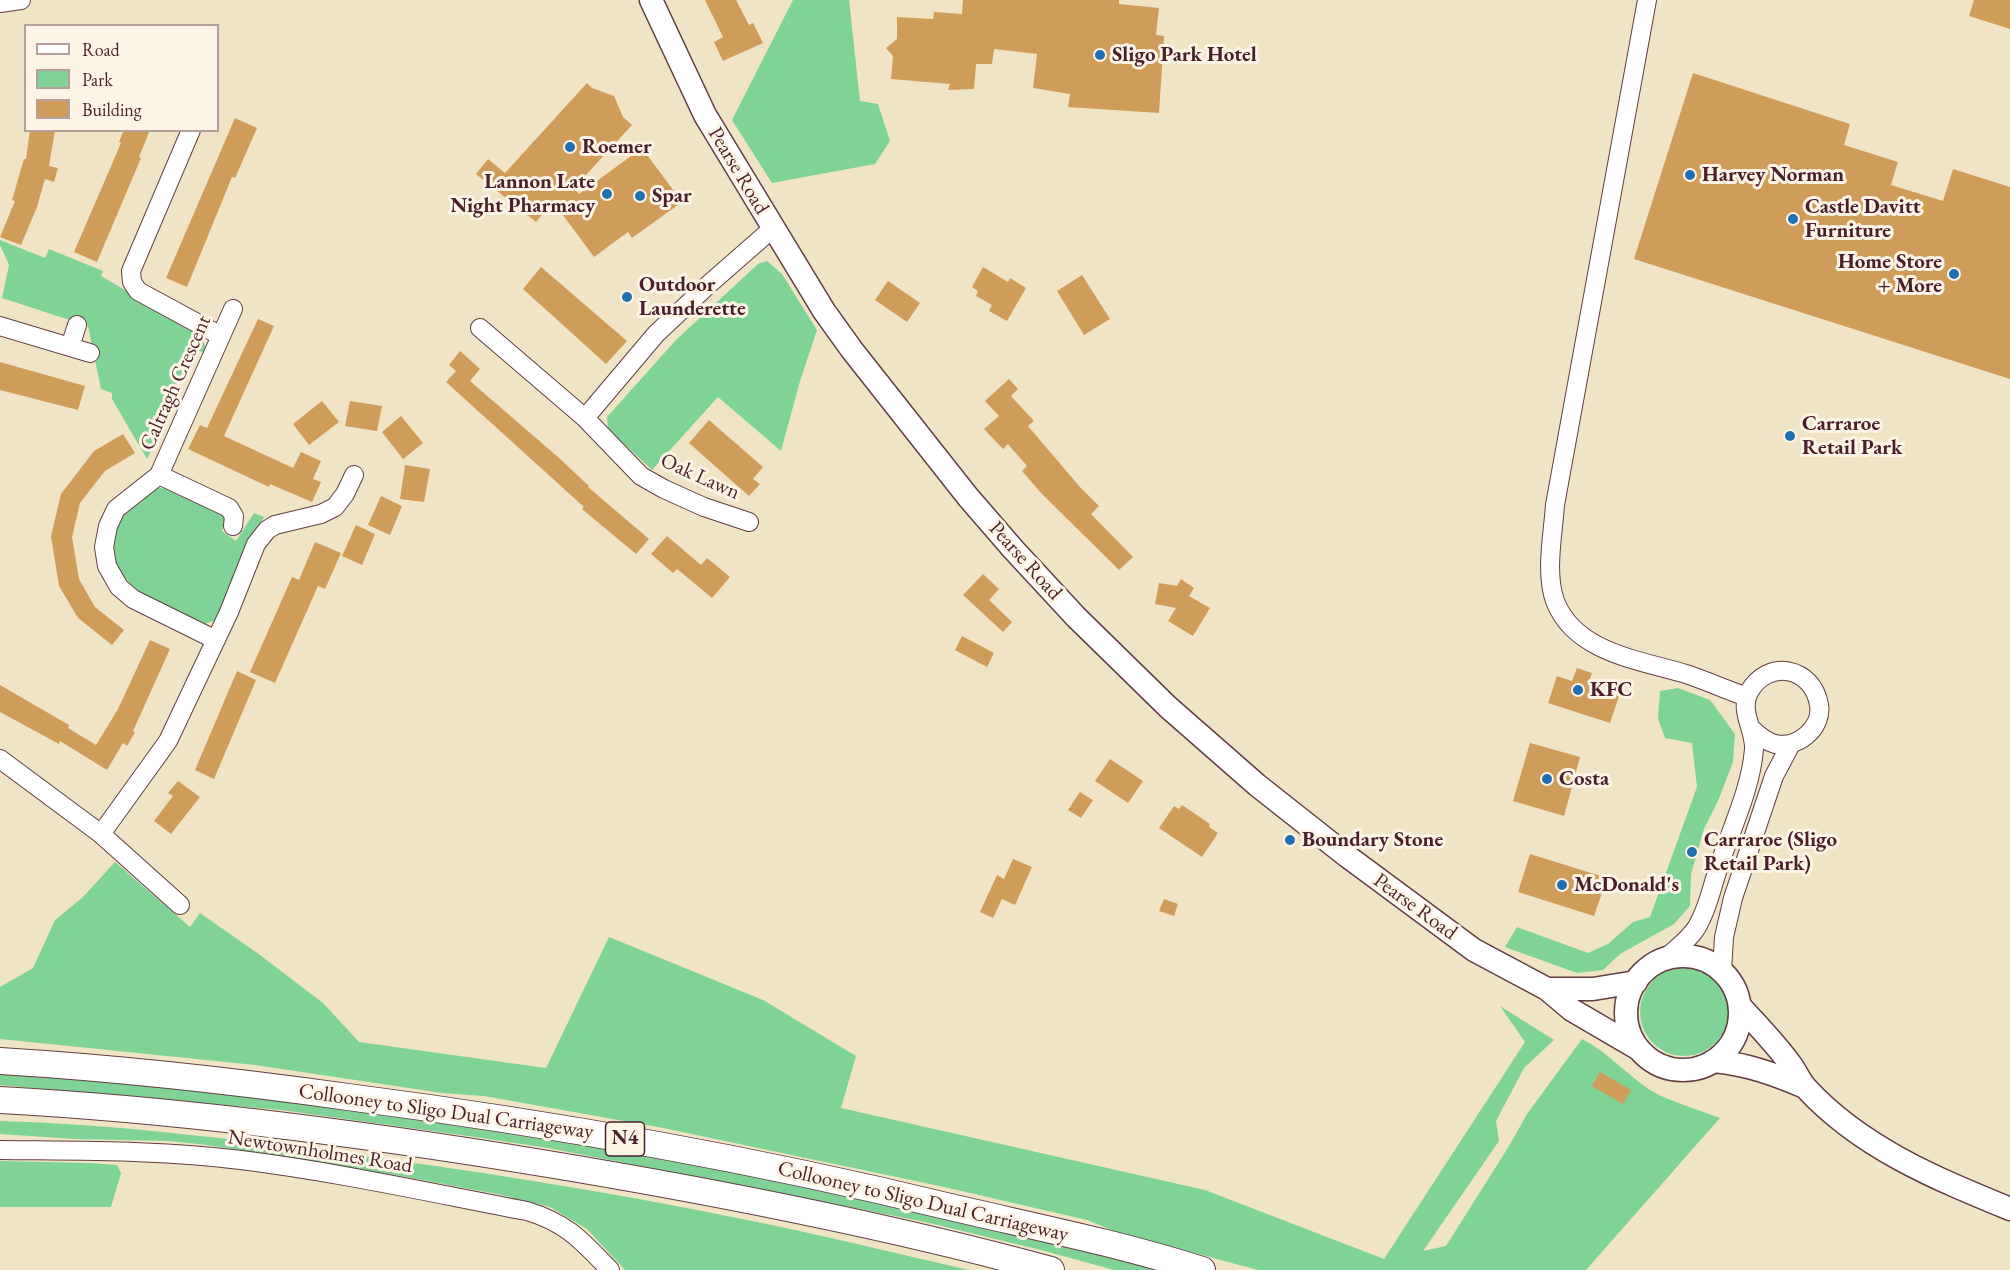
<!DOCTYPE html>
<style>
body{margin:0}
#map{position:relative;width:2010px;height:1270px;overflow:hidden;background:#efe5c6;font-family:"EB Garamond",serif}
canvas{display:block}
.legend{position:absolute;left:24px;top:24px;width:195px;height:108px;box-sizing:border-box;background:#fcf5e5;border:2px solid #b59f9b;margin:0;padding:8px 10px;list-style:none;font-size:18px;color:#4a1f2b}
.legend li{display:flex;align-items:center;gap:12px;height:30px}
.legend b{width:30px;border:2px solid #b59f9b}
</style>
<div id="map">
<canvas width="2010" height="1270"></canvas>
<ul class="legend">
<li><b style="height:8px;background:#fff"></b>Road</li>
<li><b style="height:16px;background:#7fd396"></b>Park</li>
<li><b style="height:16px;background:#d09c5a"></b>Building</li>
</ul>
</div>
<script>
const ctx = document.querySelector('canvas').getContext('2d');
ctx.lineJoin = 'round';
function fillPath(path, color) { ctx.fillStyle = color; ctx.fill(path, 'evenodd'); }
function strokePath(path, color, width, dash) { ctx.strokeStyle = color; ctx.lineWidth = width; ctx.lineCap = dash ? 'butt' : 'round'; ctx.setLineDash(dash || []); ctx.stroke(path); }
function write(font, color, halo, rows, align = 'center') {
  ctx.font = font + ' "EB Garamond",serif'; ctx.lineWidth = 6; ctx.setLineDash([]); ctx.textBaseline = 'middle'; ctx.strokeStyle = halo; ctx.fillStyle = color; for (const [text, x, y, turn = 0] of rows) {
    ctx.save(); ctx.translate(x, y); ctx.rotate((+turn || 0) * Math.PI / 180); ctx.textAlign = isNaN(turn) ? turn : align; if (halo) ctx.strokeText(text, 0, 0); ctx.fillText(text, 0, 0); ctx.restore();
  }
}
fillPath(new Path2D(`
 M793 0H849L860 101 878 104 890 141 875 164 772 183 732 120Z
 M0 240 45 258 49 249 103 271 101 276 201 334 206 348 204 353 194 348 154 429 160 433 147 459 112 399V393L101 389 88 326 2 298 9 265 0 245Z
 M767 261 782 274 817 330 800 381 781 451 718 397 652 470 608 429 607 417 676 340 758 264Z
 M153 487C176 489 209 501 225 517L222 531 236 541 254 513 264 517 215 620 205 624C172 608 116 592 113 549 112 538 115 524 121 514 129 504 144 495 153 487Z
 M1678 688 1710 700 1735 734 1733 762 1718 801 1704 829 1691 874 1690 906 1674 924 1620 954 1603 970 1577 973 1505 947 1517 927 1588 953 1608 944 1633 922 1650 917 1697 787 1692 743 1665 738 1658 719 1660 691Z
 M115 862 190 927 200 913 260 955 323 1003 359 1042 546 1068 609 937 763 1000 856 1056 841 1108 1205 1190 1384 1259 1525 1042 1500 1006 1554 1040 1524 1068 1496 1121 1499 1141 1423 1251 1446 1246 1509 1146 1527 1114 1582 1039C1608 1052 1626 1074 1650 1090 1668 1101 1700 1110 1720 1118L1586 1270H1258L1116 1232 1087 1220 944 1187 663 1128 484 1096 442 1093 255 1065 0 1039V987L33 968 55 920 82 898Z
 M1640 1012a44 44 0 1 1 88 0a44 44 0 1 1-88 0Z
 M0 1072 253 1093 563 1138 896 1204 1158 1270H1114L1041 1250 925 1222 749 1187 548 1148 475 1137 281 1110 0 1085Z
 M0 1121C109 1124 216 1137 324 1151 466 1169 607 1191 747 1220 822 1235 895 1253 969 1270H625L587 1229 550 1207 502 1195 401 1176 207 1145 169 1141 75 1139 0 1134Z
 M0 1161 90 1163 117 1165 121 1173 111 1207H0Z`), '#7fd396');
fillPath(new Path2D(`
 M705 0H736L749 25 753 23 763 43 723 61 714 42 723 37Z
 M963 0H1119V4L1159 8 1156 35 1164 36 1159 113 1068 107 1070 94 1033 88 1037 54 994 49 992 64H976L974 89 948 90 950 84 891 79 893 56 886 48 897 39V17L933 19 934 12 962 14Z
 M1974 0H2010V29L1969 16Z
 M1693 73 1850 124 1844 145 1898 162 1891 185 1943 201 1953 169 2010 187V379L1634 259Z
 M587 83 592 88 614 96 623 117 632 125 574 188 579 194 642 148 682 202 632 238 628 232 594 257 557 207 554 211 548 207 536 222 476 174 488 159 505 173Z
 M235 118 257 128 235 178 232 177 187 287 166 278Z
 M30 130H55L49 166 58 168 54 182 45 179 37 207 21 245 0 237 15 201 12 200 24 159H26Z
 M124 130H150L139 157 141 158 97 262 74 252 121 143 119 142Z
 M541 267 627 341 606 364 523 289Z
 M983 267 1008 282 1010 278 1026 288 1007 321 989 311 992 305 976 296 978 291 972 287Z
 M1082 275 1110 319 1084 335 1057 291Z
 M888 281 920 303 907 322 875 300Z
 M258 319 274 326 224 436 293 468 301 452 321 461 313 479 321 482 312 502 270 484 269 487 188 449 200 425 207 428Z
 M460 351 480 369 470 381 559 458 589 486 588 487 649 539 636 554 582 509 584 507 446 382 456 371 449 365Z
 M0 362 85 386 78 410 0 390Z
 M1009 379 1018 389 1011 396 1034 421 1028 426 1080 487 1099 506 1091 514 1133 557 1119 570 1040 492 1022 471 1027 466 1008 444 1003 449 984 429 999 416 985 401Z
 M322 401 339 422 309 445 293 424Z
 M350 401 382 406 377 431 345 426Z
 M401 416 423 443 403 459 382 432Z
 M709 420 763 467 753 479 760 484 749 496 689 443Z
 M123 434 135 453 105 471 80 503 72 537 79 579 95 607 124 630 112 645 78 618 59 586 51 536 61 494 94 451Z
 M405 465 430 469 424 502 400 499Z
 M381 496 402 506 390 535 368 525Z
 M356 525 375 534 362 565 342 556Z
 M667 536 701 565 707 558 730 577 712 598 677 569 673 573 651 554Z
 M315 542 341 553 325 589 318 586 275 683 250 672 292 577 299 580Z
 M983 574 999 589 989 600 1012 622 1003 632 963 595Z
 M1181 579 1194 588 1189 596 1210 608 1193 636 1168 621 1176 608 1155 604 1159 583 1177 586Z
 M962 636 994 653 987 667 955 650Z
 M150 640 170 649 133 731 135 732 127 746 123 743 107 770 60 741 59 744 0 712V685L69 725 68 728 96 745 118 709Z
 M1577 668 1592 673 1588 685 1619 696 1610 723 1548 703 1557 676 1572 681Z
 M237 671 256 680 214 779 195 770Z
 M1530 743 1580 757 1564 816 1513 801Z
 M1110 759 1143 781 1128 803 1095 781Z
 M178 781 200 797 171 834 154 821 173 796 168 793Z
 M1080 792 1093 800 1081 818 1068 810Z
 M1182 805 1210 824 1209 827 1218 833 1202 857 1159 828 1174 806 1179 809Z
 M1530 854 1607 878 1594 916 1518 892Z
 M1013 859 1032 867 1015 905 1002 899 993 918 980 912 997 875 1004 879Z
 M1164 899 1178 904 1174 916 1159 911Z
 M1600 1072 1631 1090 1623 1104 1592 1086Z`), '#d09c5a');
const minor = new Path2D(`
 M1647 0 1555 505C1553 535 1545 572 1555 601 1575 653 1640 660 1686 674 1707 681 1727 690 1747 697
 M0 3 21 0
 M191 130 131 271 132 282 138 291 221 336
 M0 326 90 353
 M480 328 585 418 641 476 664 489 704 507 749 522
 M70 347 77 325
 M585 418 656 334 708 285 772 229
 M159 475 229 508 234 516 233 526
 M216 640 133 599 119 587 107 566 104 547 108 526 116 509 159 475 233 309
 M0 759 101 834 180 905
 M101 834 168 741 229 612 256 544 267 530 275 525 321 514 335 507 345 494 354 475
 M1665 959C1675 949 1693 937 1699 923 1709 905 1713 882 1720 863 1732 827 1751 788 1754 749 1755 730 1739 711 1749 692 1768 658 1813 667 1819 705 1823 728 1797 749 1775 744 1765 741 1759 736 1752 729
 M1722 971 1724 937 1733 898 1774 776 1791 744
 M0 1150C80 1151 161 1150 241 1160 337 1172 432 1193 527 1211 567 1223 582 1241 610 1270`);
const major = new Path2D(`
 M651 0 705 115 824 311 852 350 968 497 1013 549 1076 617 1168 707 1257 785 1347 856 1474 950 1547 989 1572 1010 1637 1048
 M1626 1013a57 57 0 1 1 114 0a57 57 0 1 1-114 0Z
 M1547 989H1593L1636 982
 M1740 1006C1757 1025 1776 1044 1791 1065 1796 1072 1800 1081 1806 1088 1861 1148 1937 1179 2010 1209
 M1713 1061C1747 1064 1774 1074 1805 1087`);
const highway = new Path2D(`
 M0 1061C116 1068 233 1081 348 1097 549 1123 749 1158 946 1206 1031 1226 1118 1243 1202 1270
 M0 1100C184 1110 366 1134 548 1164 717 1192 886 1225 1051 1270`);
strokePath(minor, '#633d42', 20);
strokePath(major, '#633d42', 25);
strokePath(highway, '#633d42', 28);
strokePath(minor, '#fff', 18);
strokePath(major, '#fff', 22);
strokePath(highway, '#fff', 26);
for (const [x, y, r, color] of [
 [1100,55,6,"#1f6fb2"],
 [570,147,6,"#1f6fb2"],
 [1690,175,6,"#1f6fb2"],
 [607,194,6,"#1f6fb2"],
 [640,196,6,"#1f6fb2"],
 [1793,219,6,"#1f6fb2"],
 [1954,274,6,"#1f6fb2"],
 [627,297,6,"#1f6fb2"],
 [1790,436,6,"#1f6fb2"],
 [1578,690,6,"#1f6fb2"],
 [1547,779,6,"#1f6fb2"],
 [1290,840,6,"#1f6fb2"],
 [1692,852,6,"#1f6fb2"],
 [1562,885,6,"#1f6fb2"]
]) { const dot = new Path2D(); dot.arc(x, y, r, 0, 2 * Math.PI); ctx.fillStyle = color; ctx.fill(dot); strokePath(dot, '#fcf5e5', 2); }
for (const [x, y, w] of [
 [625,1139,39]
]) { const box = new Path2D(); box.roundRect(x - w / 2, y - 17, w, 34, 4.5); ctx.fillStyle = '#fcf5e5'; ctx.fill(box); strokePath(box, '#4a1f2b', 1.5); }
write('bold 20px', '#4a1f2b', null, [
 ["N4",625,1139]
]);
write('bold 21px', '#4a1f2b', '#fcf5e5', [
 ["Sligo Park Hotel",1112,55],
 ["Roemer",582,147],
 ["Harvey Norman",1702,175],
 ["Lannon Late",595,182,"right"],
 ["Night Pharmacy",595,206,"right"],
 ["Spar",652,196],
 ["Castle Davitt",1805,207],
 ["Furniture",1805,231],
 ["Home Store",1942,262,"right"],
 ["+ More",1942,286,"right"],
 ["Outdoor",639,285],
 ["Launderette",639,309],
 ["Carraroe",1802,424],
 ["Retail Park",1802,448],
 ["KFC",1590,690],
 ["Costa",1559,779],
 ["Boundary Stone",1302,840],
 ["Carraroe (Sligo",1704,840],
 ["Retail Park)",1704,864],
 ["McDonald's",1574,885]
], 'left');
write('21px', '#4a1f2b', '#fcf5e5', [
 ["Pearse Road",738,171,59],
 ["Caltragh Crescent",176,383,-66],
 ["Oak Lawn",700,477,24],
 ["Pearse Road",1025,561,48],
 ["Pearse Road",1415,907,36],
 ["Collooney to Sligo Dual Carriageway",446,1112,8],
 ["Newtownholmes Road",320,1152,9],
 ["Collooney to Sligo Dual Carriageway",923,1202,13]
]);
</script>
